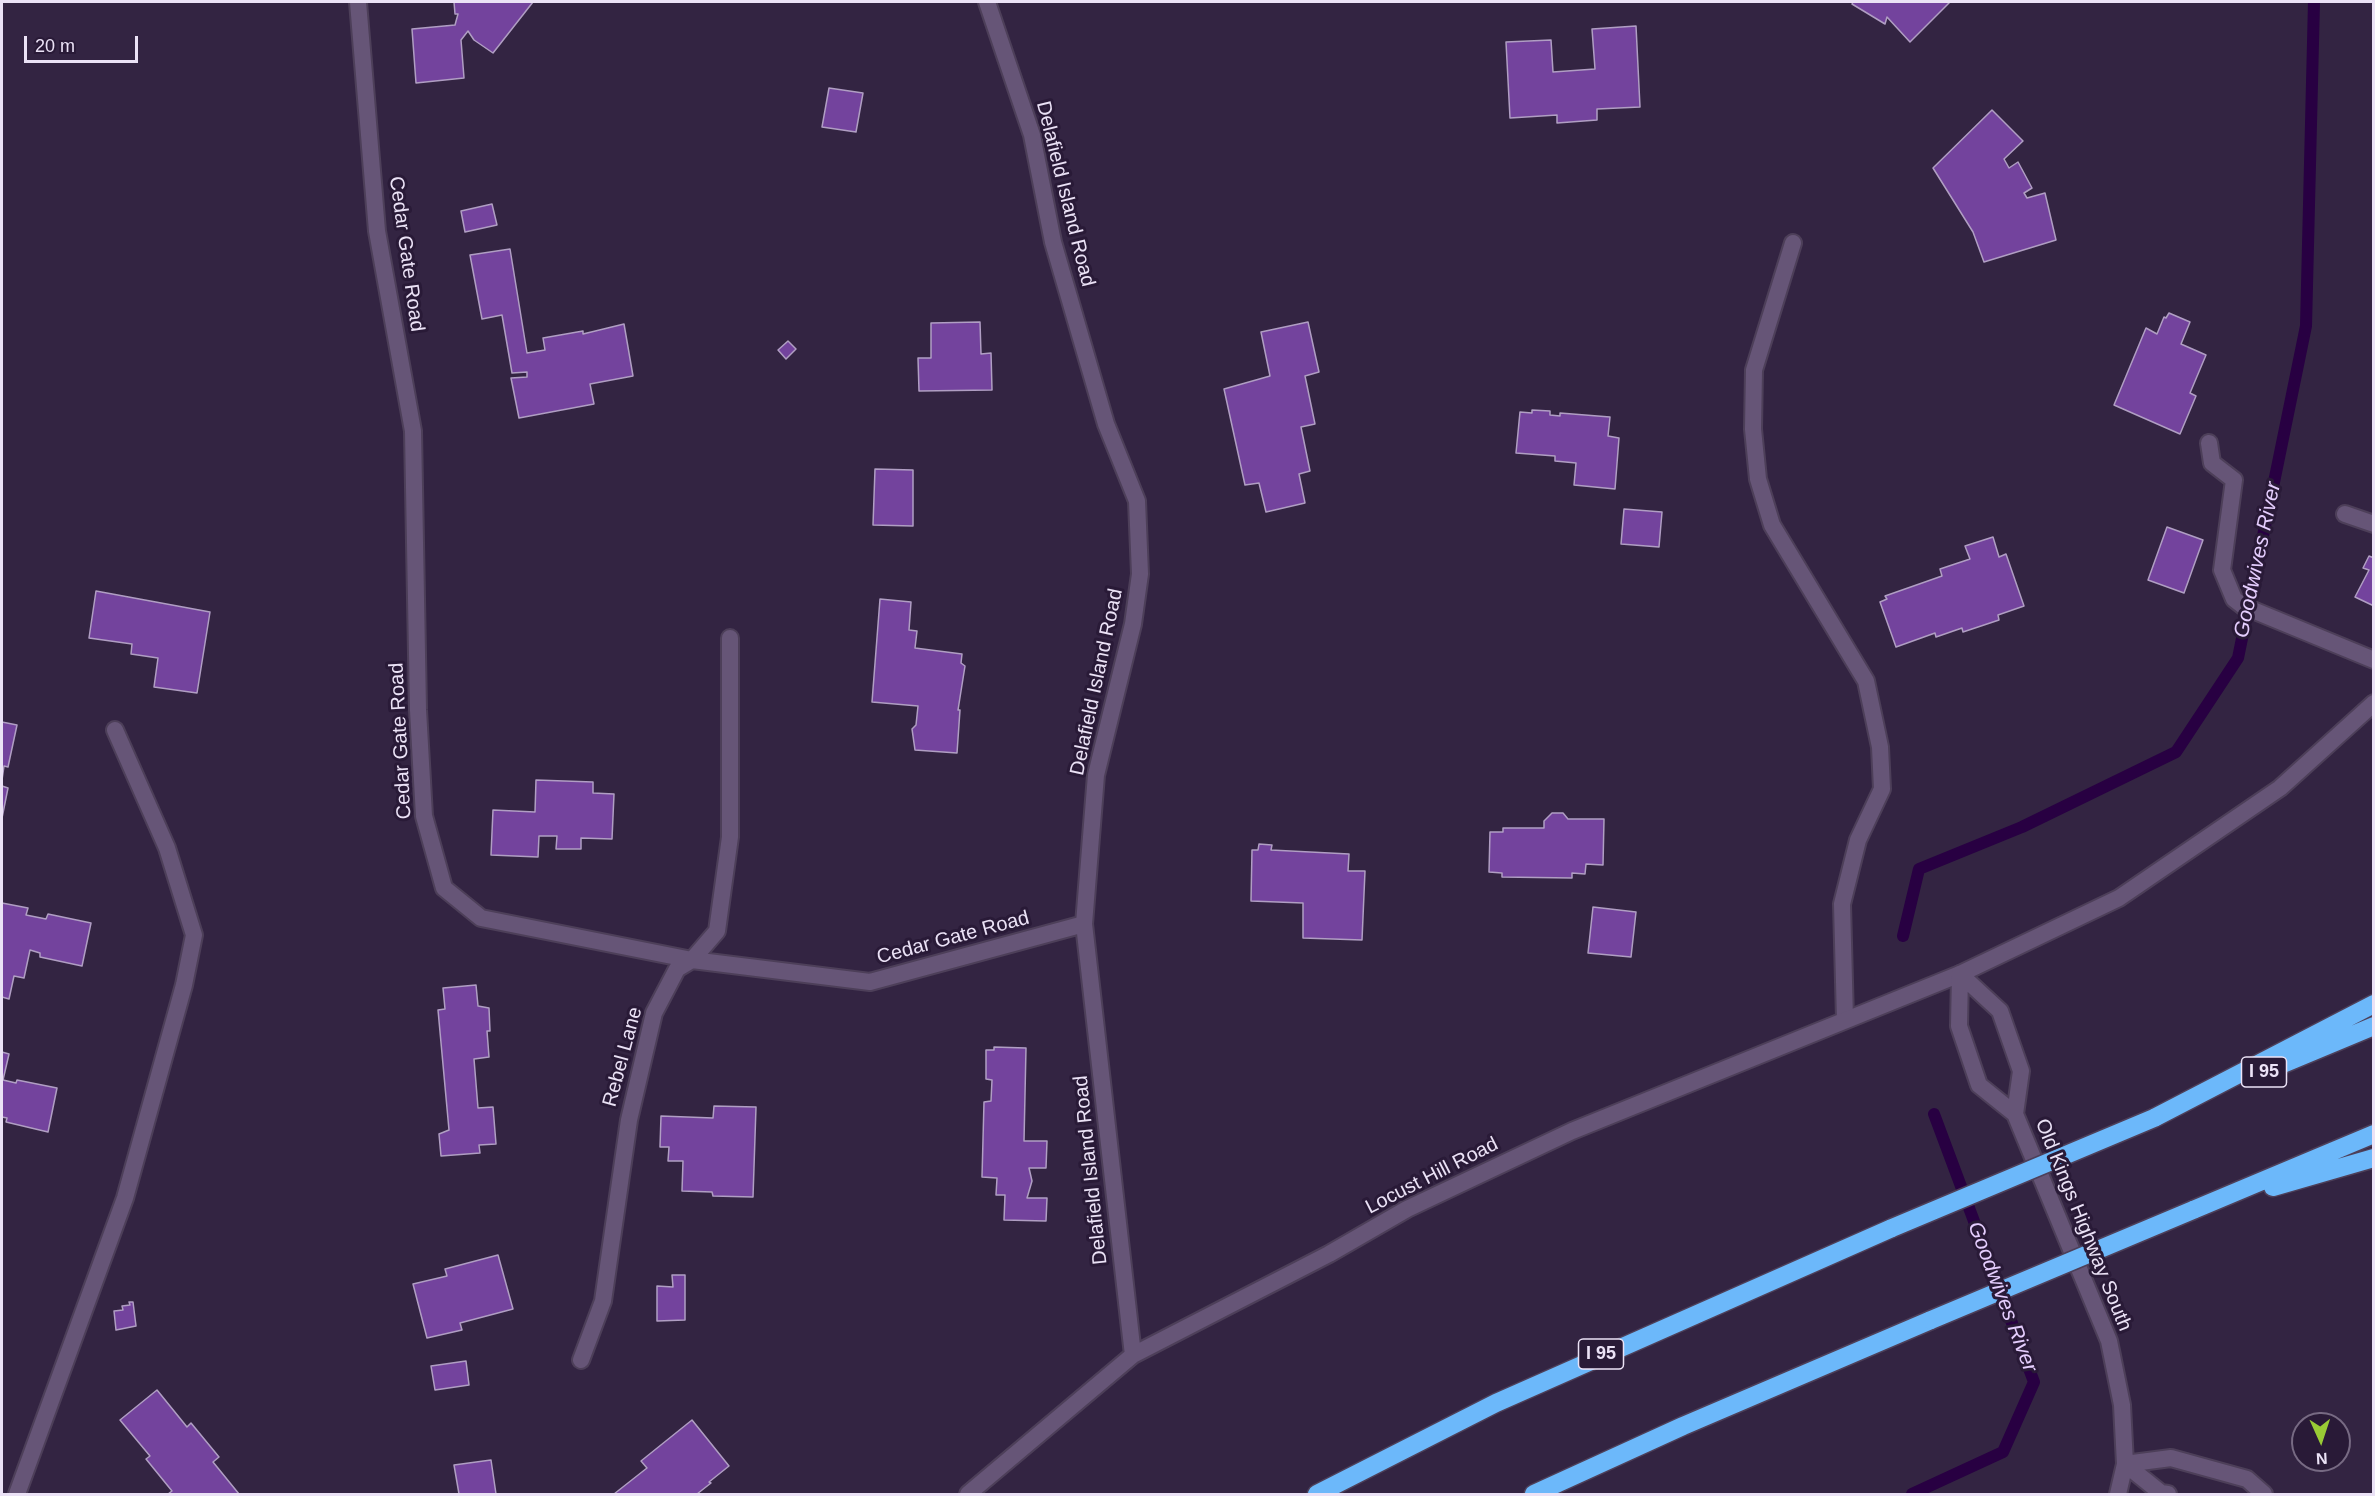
<!DOCTYPE html>
<style>
body{margin:0}
#map{position:relative;width:2375px;height:1496px;overflow:hidden;background:#332442;font-family:Helvetica,sans-serif}
canvas{display:block}
.frame{position:absolute;inset:0;border:3px solid #ebe2f6;pointer-events:none}
.north{position:absolute;left:2291px;top:1412px;width:60px;height:60px;box-sizing:border-box;background:#291a37;border:2px solid #776a83;border-radius:50%;rotate:177deg;font-size:16px;font-weight:700;line-height:24px;text-align:center;color:#ebe2f6}
.north::after{content:'';display:block;margin:auto;width:21px;height:27px;background:#99cb35;clip-path:polygon(50% 0,100% 100%,50% 72%,0 100%)}
.scale{position:absolute;left:24px;top:36px;width:114px;height:27px;box-sizing:border-box;border:3px solid #ebe2f6;border-top:0;padding-left:8px;font-size:18px;line-height:21px;white-space:nowrap;color:#ebe2f6;-webkit-text-stroke:4px #291a37;paint-order:stroke}
</style>
<div id="map">
<canvas width="2375" height="1496"></canvas>
<div class="frame"></div>
<div class="north">N</div>
<div class="scale">20 m</div>
</div>
<script>
const ctx = document.querySelector('canvas').getContext('2d');
ctx.lineJoin = 'round';
function strokePath(path, color, width, dash) { ctx.strokeStyle = color; ctx.lineWidth = width; ctx.lineCap = dash ? 'butt' : 'round'; ctx.setLineDash(dash || []); ctx.stroke(path); }
function fillPath(path, color) { ctx.fillStyle = color; ctx.fill(path, 'evenodd'); }
function write(font, color, halo, rows, align = 'center') {
  ctx.font = font + ' Helvetica,sans-serif'; ctx.lineWidth = 6; ctx.setLineDash([]); ctx.textBaseline = 'middle'; ctx.strokeStyle = halo; ctx.fillStyle = color; for (const [text, x, y, turn = 0] of rows) {
    ctx.save(); ctx.translate(x, y); ctx.rotate((+turn || 0) * Math.PI / 180); ctx.textAlign = isNaN(turn) ? turn : align; if (halo) ctx.strokeText(text, 0, 0); ctx.fillText(text, 0, 0); ctx.restore();
  }
}
strokePath(new Path2D(`
 M1903 936 1919 869 2022 827 2176 752 2238 658 2306 326 2314 2
 M1912 1494 2003 1452 2034 1382 1934 1114`), '#280042', 12);
const building = new Path2D(`
 M454 2H533L493 53 474 40 468 31 461 40 464 78 416 83 412 29 455 25 458 14H455Z
 M1853 2H1950L1910 42 1887 17 1885 24 1852 4Z
 M1636 26 1640 107 1597 109V120L1557 123V115L1510 118 1506 42 1551 40 1553 72 1595 69 1592 29Z
 M829 88 863 93 856 132 822 127Z
 M1992 110 2023 141 2004 159 2009 168 2018 162 2032 188 2024 193 2027 198 2045 193 2056 240 1984 262 1973 232 1933 168Z
 M492 204 497 225 465 232 461 211Z
 M510 249 527 353 545 350 543 338 583 331V334L624 324 633 376 590 384 594 404 519 418 511 378 527 377V372L512 373 502 315 482 319 470 255Z
 M2169 313 2190 322 2181 344 2206 355 2190 393 2196 396 2180 434 2114 405 2146 328 2157 334 2164 317 2166 318Z
 M980 322 981 354 991 353 992 390 919 391 918 358H931V323Z
 M1308 322 1319 372 1305 376 1315 424 1301 427 1310 471 1299 474 1305 503 1266 512 1259 483 1245 485 1224 389 1270 376 1261 332Z
 M788 341 796 349 786 359 778 350Z
 M1532 410 1550 411V415L1560 416V413L1610 417 1608 436 1619 438 1615 489 1574 485 1576 463 1555 461V456L1516 453 1520 412 1532 413Z
 M875 469 913 470V526L873 525Z
 M1624 509 1662 512 1659 547 1621 544Z
 M2167 527 2203 540 2184 593 2148 580Z
 M1993 537 1999 557 2006 554 2024 606 1998 615 1999 620 1963 632 1962 628 1936 637 1935 633 1896 647 1880 602 1887 599 1885 596 1942 576 1940 569 1970 559 1965 546Z
 M2369 556 2374 558V606L2355 597 2369 570 2363 568Z
 M96 591 210 612 197 693 154 687 158 658 131 654 132 644 89 638Z
 M880 599 911 602 909 630 917 631 915 648 962 654 961 663 965 666 958 710H960L957 753 915 750 912 729 916 725 918 706 872 702Z
 M2 722 17 725 8 767 4 766 2 780Z
 M536 780 593 782V793L614 794 612 839 581 838V849H556L557 836H539L538 857 491 855 493 810 535 812Z
 M2 786 8 788 2 818Z
 M1552 813H1563L1568 819H1604L1603 865 1586 864 1585 874 1572 873V878L1502 877V873L1489 872 1490 832H1503V828H1544V821Z
 M1259 844 1272 845 1271 850 1349 854 1348 871H1365L1362 940 1303 938V903L1251 901 1252 850H1258Z
 M2 903 28 908 26 915 46 919 48 914 91 923 82 966 40 957V953L30 950 24 978 14 976 9 999 2 997Z
 M1593 907 1636 912 1631 957 1588 953Z
 M476 985 478 1006 489 1008 490 1031H487L489 1057 474 1059 478 1108 493 1107 496 1144 479 1145 480 1153 441 1156 439 1134 449 1130 438 1010 445 1009 443 988Z
 M994 1047 1026 1048 1024 1141H1047L1046 1168H1029L1032 1181 1027 1198H1047L1046 1221 1004 1220 1005 1195H996L997 1178 982 1177 984 1102 991 1101 992 1080 986 1079V1050H994Z
 M2 1052 9 1054 3 1080 16 1083 17 1080 57 1088 48 1132 6 1122 7 1118 2 1117Z
 M714 1106 756 1107 753 1197 713 1196 712 1192 682 1191 683 1161H668L669 1147H660L661 1116 713 1118Z
 M498 1255 513 1309 460 1323 462 1330 427 1338 413 1284 447 1276 445 1269Z
 M672 1275H685V1320L657 1321V1286L673 1287Z
 M129 1302H133L136 1326 116 1330 114 1311 123 1310 122 1306 130 1305Z
 M466 1361 469 1385 435 1390 431 1366Z
 M157 1390 187 1427 191 1423 219 1457 213 1462 239 1494H168L172 1491 146 1459 150 1456 120 1420Z
 M692 1420 729 1466 709 1482 711 1483 697 1494H614L647 1468 641 1461Z
 M491 1460 496 1494H459L454 1465Z`);
fillPath(building, '#73439d');
strokePath(building, '#b09ec3', 1.5);
const service = new Path2D(`
 M1793 243 1754 370 1753 429 1758 479 1772 525 1866 681 1880 747 1882 789 1858 840 1842 904 1845 1020
 M2209 443 2212 463 2234 480 2222 570 2234 599 2243 606 2374 660
 M2345 514 2374 524
 M17 1494 125 1198 184 985 194 935 167 848 115 730`);
const minor = new Path2D(`
 M358 2 377 231 413 431 418 710 424 816 444 888 481 918 692 960 870 982 1084 924
 M987 2 1032 135 1053 242 1106 424 1137 501 1140 574 1133 624 1096 775 1084 924 1133 1355
 M581 1360 603 1301 629 1120 654 1013 677 969 692 960 717 931 730 837V638
 M968 1494 1133 1355 1329 1254 1407 1209 1572 1131 1960 974`);
const tertiary = new Path2D(`
 M1960 974 1959 1026 1979 1085 2015 1114 2109 1341 2122 1405 2125 1464 2118 1494
 M1960 974 2119 898 2280 788 2374 703
 M1960 974 2000 1011 2021 1071 2015 1114
 M2125 1464 2171 1458 2247 1479 2264 1494
 M2125 1464 2161 1493 2168 1494`);
const motorway = new Path2D(`
 M2278 1066 2374 1026
 M2154 1118 2374 1004
 M2273 1187 2374 1158
 M2193 1210 2374 1134
 M1317 1494 1496 1403 1892 1228
 M1534 1494 1683 1426 1931 1320`);
strokePath(service, '#4d3f59', 20);
strokePath(minor, '#4d3f59', 20);
strokePath(tertiary, '#4d3f59', 20);
strokePath(motorway, '#4d3f59', 21);
strokePath(service, '#657', 16);
strokePath(minor, '#657', 16);
strokePath(tertiary, '#657', 16);
strokePath(motorway, '#6cb8fa', 18);
const motorwayBridge = new Path2D(`
 M1892 1228 2154 1118
 M1931 1320 2193 1210`);
strokePath(motorwayBridge, '#4d3f59', 21, []);
strokePath(motorwayBridge, '#6cb8fa', 18);
for (const [x, y, w] of [
 [2264,1072,45],
 [1601,1354,45]
]) { const box = new Path2D(); box.roundRect(x - w / 2, y - 15, w, 30, 4.5); ctx.fillStyle = '#291a37'; ctx.fill(box); strokePath(box, '#ebe2f6', 1.5); }
write('bold 18px', '#ebe2f6', null, [
 ["I 95",2264,1072],
 ["I 95",1601,1354]
]);
write('20px', '#ebe2f6', '#291a37', [
 ["Delafield Island Road",1065,194,76],
 ["Cedar Gate Road",406,254,82],
 ["Delafield Island Road",1097,682,-78],
 ["Cedar Gate Road",401,741,-93],
 ["Cedar Gate Road",953,938,-15],
 ["Rebel Lane",623,1057,-75],
 ["Delafield Island Road",1091,1170,-96],
 ["Locust Hill Road",1432,1176,-27],
 ["Old Kings Highway South",2083,1225,68]
]);
write('italic 21px', '#e5cefe', '#291a37', [
 ["Goodwives River",2258,560,-78],
 ["Goodwives River",2002,1297,69]
]);
</script>
